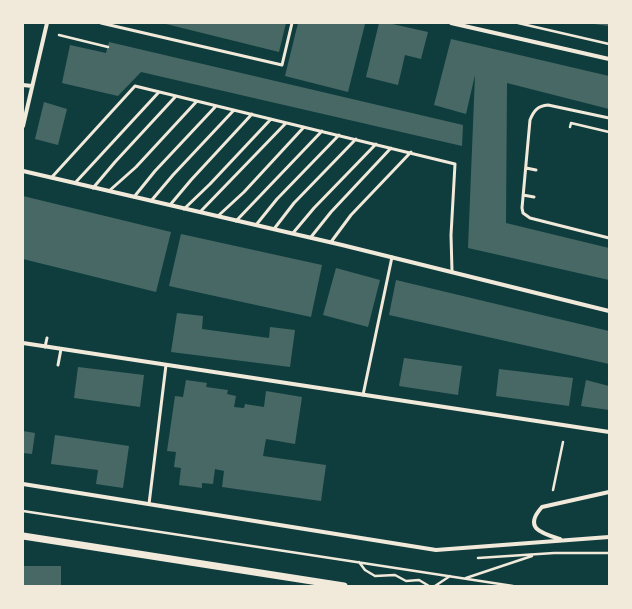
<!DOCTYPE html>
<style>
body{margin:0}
#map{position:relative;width:632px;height:609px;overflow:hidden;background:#0f3d3e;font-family:"Work Sans",sans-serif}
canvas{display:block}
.frame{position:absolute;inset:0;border:24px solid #f1e9da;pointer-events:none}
</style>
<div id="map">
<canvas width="632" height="609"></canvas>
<div class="frame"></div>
</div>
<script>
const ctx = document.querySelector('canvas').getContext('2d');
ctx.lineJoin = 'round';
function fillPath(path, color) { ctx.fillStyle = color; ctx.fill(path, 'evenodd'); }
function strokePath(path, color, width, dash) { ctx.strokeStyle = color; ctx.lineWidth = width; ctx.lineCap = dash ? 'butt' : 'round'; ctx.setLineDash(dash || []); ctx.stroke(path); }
fillPath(new Path2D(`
 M162 23H286L279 52Z
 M298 23H359L365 24 348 92 285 76Z
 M379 23H388L428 32 421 59 405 55 398 85 366 77Z
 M594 23H609V26L594 24Z
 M451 39 609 76V109L507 83 506 223 609 248V280L468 248 475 75 466 114 434 105Z
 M109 42 463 125 462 146 141 72 118 96 62 83 70 45 106 53Z
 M44 102 67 109 58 145 35 139Z
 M23 196 171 232 156 292 23 259Z
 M181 234 322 265 311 317 169 286Z
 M336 268 380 280 368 327 323 315Z
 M396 280 609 331V364L389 315Z
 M177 313 203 316 202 329 269 338 270 327 295 330 290 367 171 352Z
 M404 358 462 366 458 395 399 386Z
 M78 367 144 375 140 407 74 398Z
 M499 369 573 378 569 406 496 396Z
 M186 380 207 383 206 387 228 390 227 394 236 396 234 407 244 408 245 404 264 407 266 391 302 397 295 444 266 439 263 456 326 465 321 501 222 487 224 471 215 469 213 484 202 483V488L179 485 181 468 174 467 176 452 167 451 175 396 183 397Z
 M586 380 609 386V410L581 406Z
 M23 431 35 433 32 454 23 453Z
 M55 435 129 446 123 488 96 484 98 470 51 464Z
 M23 566H61V586H23Z`), '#486865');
strokePath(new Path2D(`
 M518 23 609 44
 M59 35 108 47
 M570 127 571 123 609 132
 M553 490 563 442
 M23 511 513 586
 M478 558 554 553H609
 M359 562 365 570 375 576 395 575 406 581 419 580 429 586
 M466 578 532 556
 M435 586 450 576`), '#f1e9da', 2.5);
strokePath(new Path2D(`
 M101 23 282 65 292 23
 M609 118 548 105C538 106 534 110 530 120L522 208 523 213 530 218 609 238
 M526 168 536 170
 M52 177 135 86 455 164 451 235 452 271
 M75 183 159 92
 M93 188 115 162 176 96
 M109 191 136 167 197 101
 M523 195 534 197
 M134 197 155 171 216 106
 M151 201 173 175 234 110
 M170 205 191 180 252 114
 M184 209 210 184 271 119
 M200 212 286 123
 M218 216 244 192 304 127
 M236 221 322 131
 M256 225 277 199 339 135
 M274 229 294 203 356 139
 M293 233 314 208 376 144
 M311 237 331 212 391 148
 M331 242 351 215 411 152
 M45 347 47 338
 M58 365 61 349
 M363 395 392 257
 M149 504 166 365`), '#f1e9da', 3);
strokePath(new Path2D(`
 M451 23 609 59
 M23 85 32 86
 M23 126 47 23
 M23 171 342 245 609 311
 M23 343 609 432
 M23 484 436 550 609 537
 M560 539C541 533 523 528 542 507L609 492`), '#f1e9da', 4);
strokePath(new Path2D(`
 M23 536 344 586`), '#f1e9da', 7);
</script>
